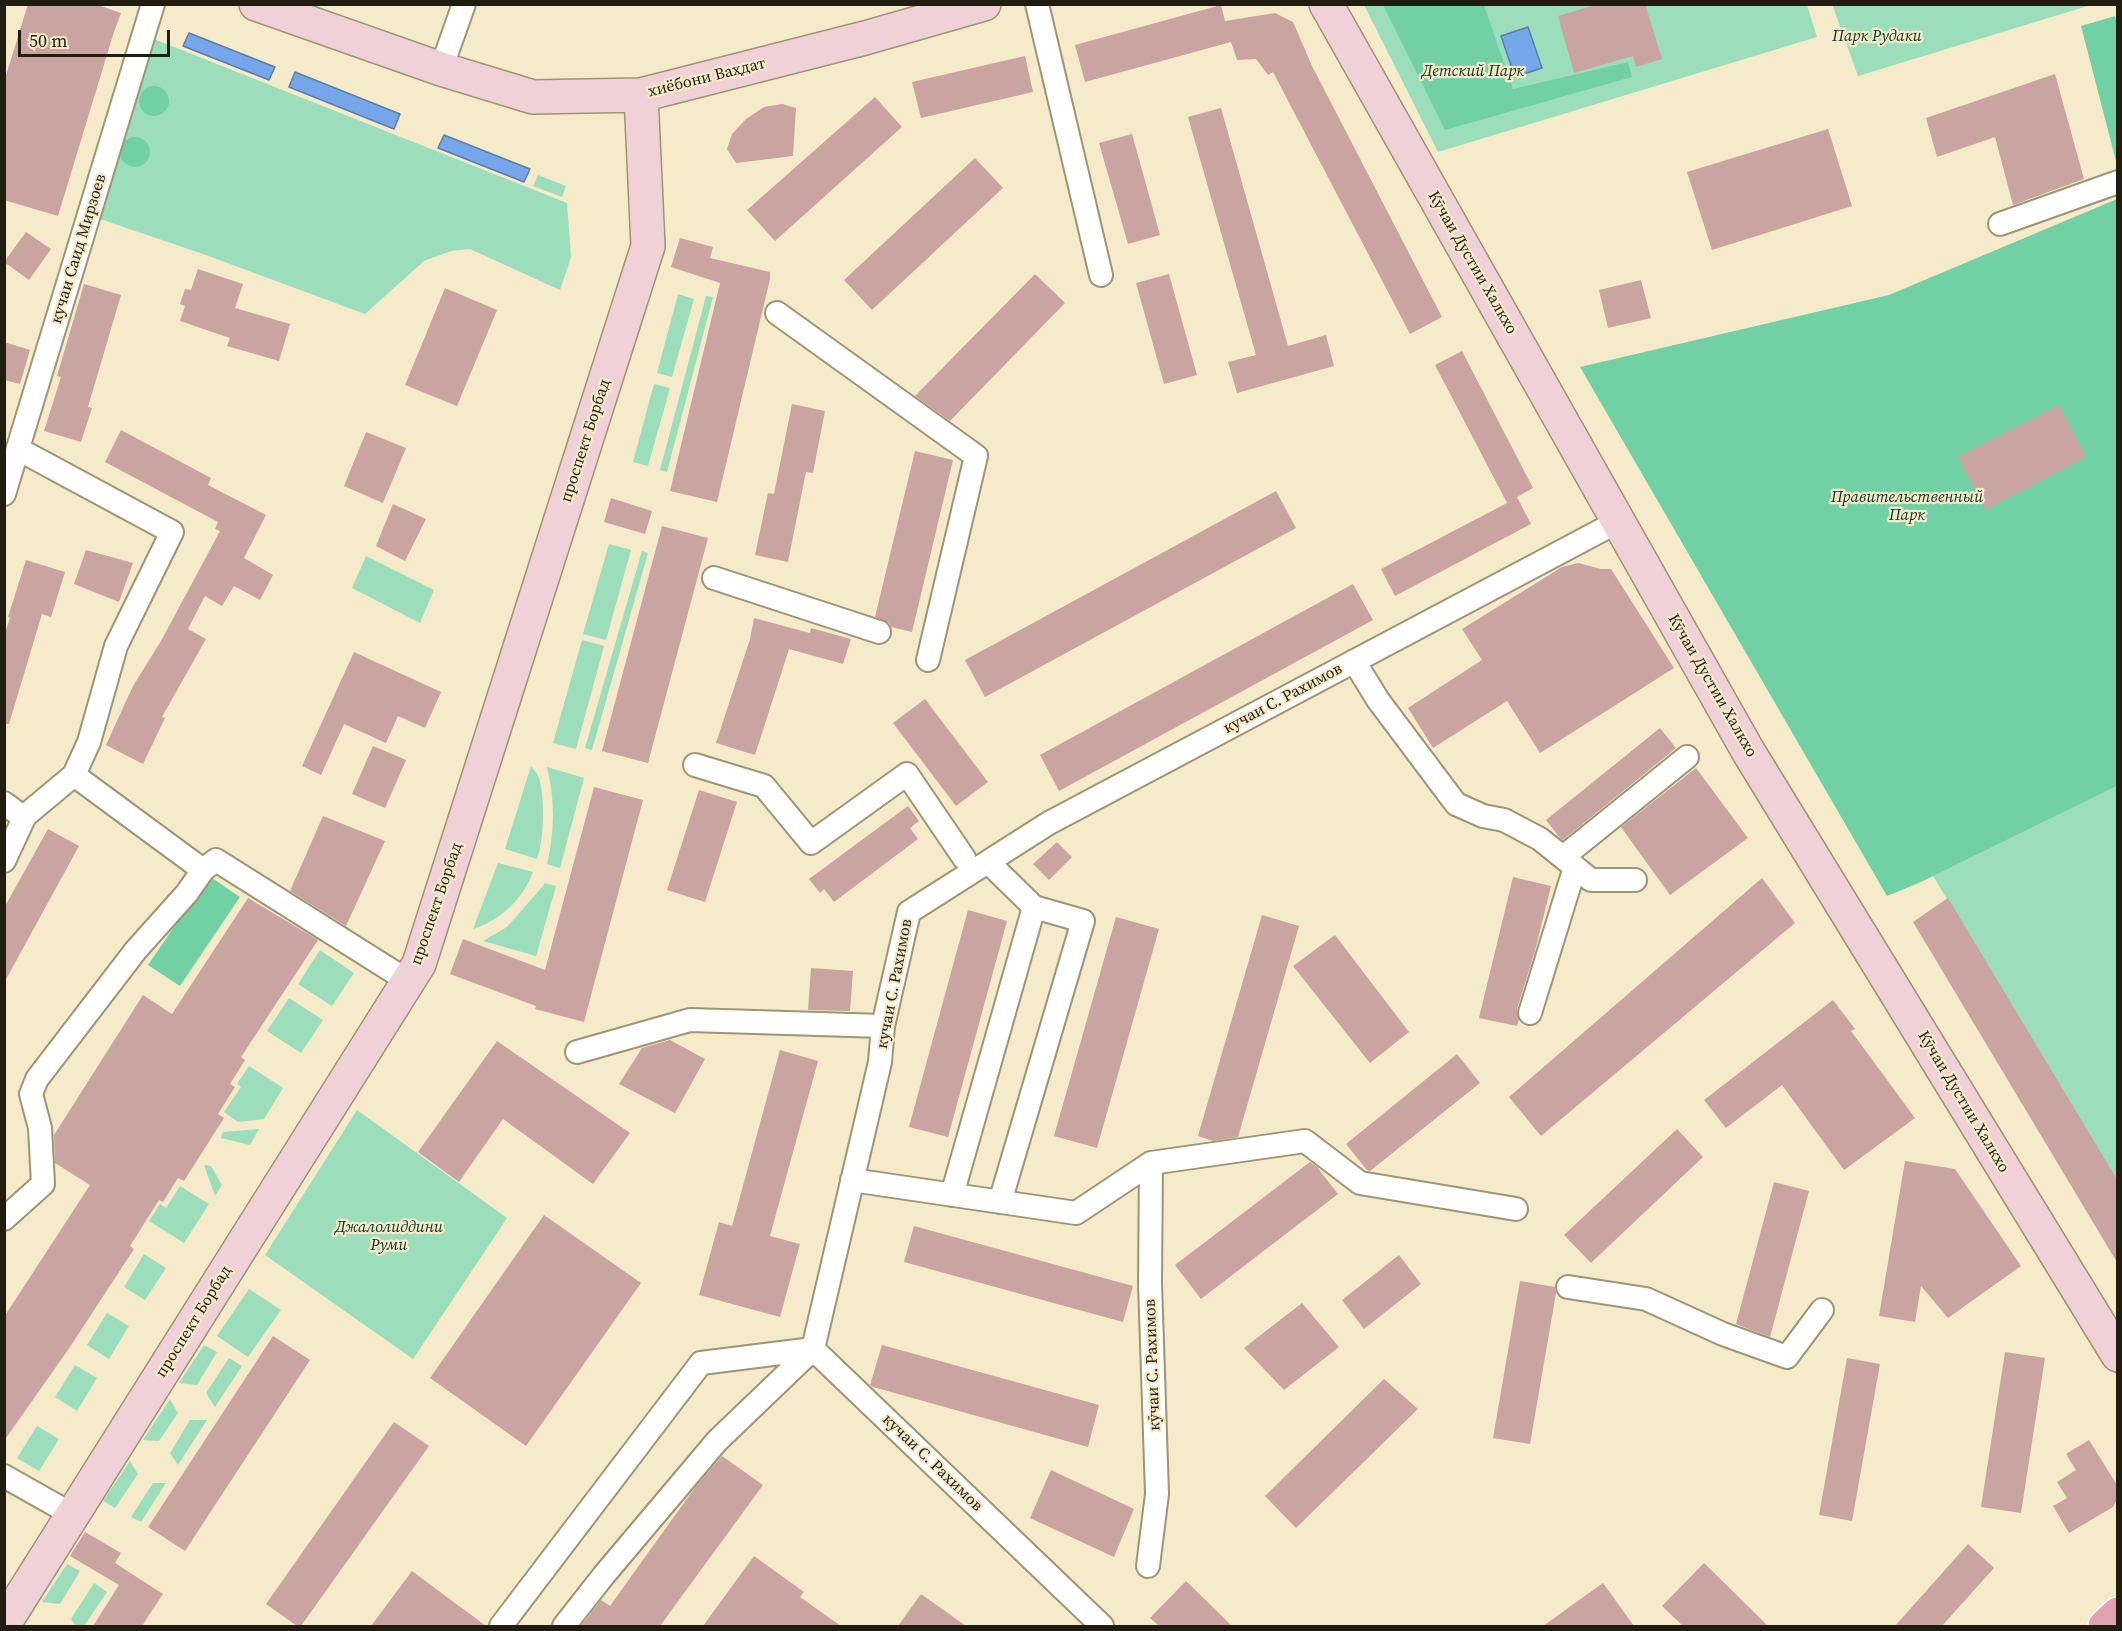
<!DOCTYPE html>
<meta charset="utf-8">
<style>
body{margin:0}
#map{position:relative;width:2122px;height:1631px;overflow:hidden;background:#f5eac9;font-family:"Source Serif 4",serif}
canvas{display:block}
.frame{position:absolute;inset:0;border:6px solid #201d10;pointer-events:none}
.scale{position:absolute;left:18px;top:30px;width:152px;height:27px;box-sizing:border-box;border:3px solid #201d10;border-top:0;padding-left:8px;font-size:18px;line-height:21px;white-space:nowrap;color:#201d10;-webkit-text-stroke:4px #f5eac9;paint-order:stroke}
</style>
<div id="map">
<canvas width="2122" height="1631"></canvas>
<div class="frame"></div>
<div class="scale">50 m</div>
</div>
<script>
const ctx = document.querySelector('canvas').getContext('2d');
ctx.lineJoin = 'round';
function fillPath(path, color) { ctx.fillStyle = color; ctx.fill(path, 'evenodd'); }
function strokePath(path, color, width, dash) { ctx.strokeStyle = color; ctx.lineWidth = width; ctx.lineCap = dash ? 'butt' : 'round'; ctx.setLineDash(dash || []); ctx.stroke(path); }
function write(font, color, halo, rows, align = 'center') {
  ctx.font = font + ' "Source Serif 4",serif'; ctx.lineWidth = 4.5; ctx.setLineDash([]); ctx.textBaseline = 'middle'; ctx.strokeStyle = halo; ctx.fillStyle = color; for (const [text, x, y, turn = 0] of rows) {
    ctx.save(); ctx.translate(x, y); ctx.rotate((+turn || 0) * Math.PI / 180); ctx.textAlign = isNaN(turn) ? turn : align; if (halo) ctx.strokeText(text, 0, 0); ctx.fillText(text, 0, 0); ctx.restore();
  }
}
fillPath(new Path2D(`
 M1832 4H2091V5L1858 76Z
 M1364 5H1807L1817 37 1438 152Z
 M144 35 567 203 571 257 560 290 470 249 451 251 424 261 365 314 203 254 94 217Z
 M538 175 566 186 562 197 533 186Z
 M678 294 694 299 672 377 657 373Z
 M706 296 713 297 667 472 660 470Z
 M654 384 670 388 648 466 633 462Z
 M609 544 631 550 606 640 583 634Z
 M642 551 648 553 592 750 585 748Z
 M366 556 434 590 420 623 352 588Z
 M582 640 604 646 576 749 553 743Z
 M531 766C535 771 539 775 540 782 545 803 544 839 537 859L505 849Z
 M547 767 584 778 560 868 547 864C555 831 555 800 547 767Z
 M2117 786V1181L1933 876Z
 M498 863 533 872C523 899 501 920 473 929Z
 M544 883 556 886 536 956 483 941 507 927 543 886Z
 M320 950 354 973 332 1006 298 984Z
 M289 998 323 1020 301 1053 267 1031Z
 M249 1066 283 1088 264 1119 238 1122 224 1112 241 1087 237 1084Z
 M357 1110 507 1218 413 1359 265 1255Z
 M259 1129 250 1145 221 1138 223 1132Z
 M204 1165 211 1166 222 1185 215 1196Z
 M180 1186 209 1204 184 1243 149 1221 160 1204 166 1208Z
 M144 1254 166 1268 145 1300 124 1287Z
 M249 1289 281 1310 248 1357 217 1336Z
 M107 1313 129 1326 109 1359 87 1345Z
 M204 1345 217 1352 197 1385 179 1383Z
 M229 1358 242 1366 215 1407 206 1393Z
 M75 1365 97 1378 77 1411 55 1397Z
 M170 1399 178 1413 159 1441 143 1440Z
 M190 1420H207L178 1465 170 1453Z
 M37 1426 59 1439 39 1471 17 1458Z
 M130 1461 138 1474 115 1508 103 1501Z
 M153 1483H166L141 1522 131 1517Z
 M67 1564 80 1571 60 1604 42 1602Z
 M94 1583 107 1592 84 1626H76L71 1619Z`), '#9cdebc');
fillPath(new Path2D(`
 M1383 5H1484L1513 89 1628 62 1632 77 1445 130Z
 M2115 16 2118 26 2117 165 2081 26Z
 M139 101a15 15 0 1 1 30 0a15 15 0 1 1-30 0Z
 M120 152a15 15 0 1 1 30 0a15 15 0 1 1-30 0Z
 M2117 199V786L1921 882 1887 896 1580 367 1889 295Z
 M209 876 240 897 180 986 148 965Z`), '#72d1a4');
const water = new Path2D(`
 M1528 27 1542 68 1515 77 1501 36Z
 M189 33 275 67 269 80 183 46Z
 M295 72 400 114 394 129 289 87Z
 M444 135 530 169 524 182 438 148Z`);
fillPath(water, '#75a7ea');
strokePath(water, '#5c7ea9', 1.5);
fillPath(new Path2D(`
 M28 4H95L121 13 113 35 58 216 4 200V82Z
 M1598 4H1645L1662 59 1636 67 1633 56 1574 73 1558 16Z
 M1221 5 1225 21 1275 13 1293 22 1312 66 1442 317 1410 334 1273 72 1268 75 1256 59 1237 60 1231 42 1085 82 1075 45Z
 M1025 56 1033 92 921 118 912 82Z
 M2055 74 2084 179 2013 205 1995 137 1937 157 1926 118Z
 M875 97 902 127 775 241 747 210Z
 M782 104 796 108 793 156 736 163 727 149 732 134 746 119 764 107Z
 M1221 108 1288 346 1326 335 1334 366 1237 393 1228 362 1256 355 1188 117Z
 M1828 129 1852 206 1712 250 1687 172Z
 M1132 134 1160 235 1128 244 1099 143Z
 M975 158 1003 188 872 310 844 280Z
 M26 232 51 249 29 280 4 262Z
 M680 238 713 247 710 258 770 272V279L717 502 670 491 720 283 671 267Z
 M198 269 243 284 235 308 290 324 279 361 227 346 230 338 180 321 185 306 180 304 185 289 191 290Z
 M1035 274 1065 303 950 421 915 396Z
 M1169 274 1197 375 1164 384 1136 283Z
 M1641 280 1651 318 1608 328 1599 290Z
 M84 284 121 295 88 407 92 408 81 442 44 431 61 377 57 376Z
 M445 288 497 310 457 406 405 385Z
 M4 342 30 350 20 384 4 380Z
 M1462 351 1533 488 1517 497 1531 524 1395 596 1381 569 1507 503 1435 365Z
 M792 404 825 411 813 473 806 472 788 562 755 555 768 493 774 494Z
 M2059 405 2086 457 1986 510 1958 457Z
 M121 430 211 478 208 485 266 515 244 558 273 575 260 600 234 586 222 606 205 596 188 629 206 639 162 717 165 718 143 764 106 745 133 686 161 641 220 531 215 529 218 522 105 462Z
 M366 432 406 448 383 503 344 486Z
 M915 451 953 460 912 632 891 627 889 623 875 617Z
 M1276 491 1296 528 985 697 965 660Z
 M611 498 652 511 645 534 604 522Z
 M393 504 426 519 405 561 376 546Z
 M662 526 708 538 648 763 602 751Z
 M86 550 133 563 119 602 74 584Z
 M26 560 65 572 51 617 42 614 9 724H4V636L10 618 8 617Z
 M1578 563 1601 569H1611L1674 668 1540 753 1507 701 1433 748 1408 708 1482 660 1462 629 1562 567Z
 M1353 584 1373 620 1059 791 1040 755Z
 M754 618 810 633 811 628 851 639 843 664 789 649 755 755 716 743 750 639Z
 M354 652 441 692 425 728 398 716 386 743 344 724 321 775 302 766Z
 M925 699 988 782 956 806 893 723Z
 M1660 728 1676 748 1563 840 1560 838 1546 820Z
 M373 746 406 760 385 808 352 794Z
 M1696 768 1748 838 1670 895 1621 827Z
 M594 787 643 800 584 1022 535 1009 536 1006 450 974 463 939 545 970Z
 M699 790 737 802 705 902 667 890Z
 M908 806 919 821 910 828 918 839 834 902 824 889 820 893 809 879Z
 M323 816 385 841 346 926 290 891Z
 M48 829 79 846 4 983V908Z
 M1057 842 1072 857 1049 880 1033 864Z
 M1513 877 1551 886 1535 951 1517 1009 1519 1019 1517 1026 1479 1018Z
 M1762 878 1795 923 1541 1136 1509 1097Z
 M248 898 318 940 241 1057 245 1060 230 1084 235 1087 218 1114 224 1118 184 1181 178 1178 163 1202 159 1200 130 1246 134 1249 70 1347 4 1441V1317L90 1185 55 1163 54 1135 143 995 172 1014Z
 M1948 898 2118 1181V1264L1913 922Z
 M968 910 1007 921 948 1137 909 1127Z
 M1262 915 1299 926 1238 1137 1213 1141 1198 1136Z
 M1116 917 1159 929 1097 1148 1054 1136Z
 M1335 935 1409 1032 1370 1063 1293 966Z
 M811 968 853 971 850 1011 808 1010Z
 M1833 1000 1855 1029 1851 1031 1915 1118 1844 1170 1782 1085 1726 1128 1704 1100Z
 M670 1040 705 1059 675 1113 619 1084 642 1048Z
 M497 1041 630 1133 593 1184 503 1119 459 1182 418 1152Z
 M780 1050 818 1061 770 1236 800 1244 780 1317 699 1295 719 1222 732 1226Z
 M1457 1054 1480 1083 1370 1171 1367 1170 1346 1144Z
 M1677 1129 1703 1157 1591 1263 1564 1235Z
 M1905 1161 1955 1169 2021 1266 1948 1318 1921 1286 1915 1322 1879 1316Z
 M1310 1162 1317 1167 1338 1194 1201 1299 1175 1265Z
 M1774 1182 1809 1191 1770 1337 1736 1324Z
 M544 1215 641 1283 526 1446 430 1378Z
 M914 1226 1133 1286 1123 1322 904 1262Z
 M1399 1255 1421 1284 1364 1329 1342 1300Z
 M1520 1281 1555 1287 1556 1293 1530 1444 1493 1438Z
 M1302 1303 1339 1347 1284 1390 1244 1348Z
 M273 1336 310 1360 185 1551 148 1527Z
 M882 1345 1099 1405 1088 1447 873 1387 870 1385Z
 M2005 1352 2045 1358 2021 1513 1981 1507Z
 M1847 1358 1880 1364 1852 1521 1819 1515Z
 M1384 1379 1418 1409 1296 1528 1265 1496Z
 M394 1422 429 1446 301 1626H297L266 1604Z
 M2089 1440 2117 1485 2118 1498 2113 1507 2069 1533 2053 1506 2067 1498 2057 1482 2076 1470 2066 1454Z
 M722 1456 763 1485 660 1626H581L601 1600 610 1606 696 1486Z
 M1051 1470 1134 1509 1114 1557 1030 1518Z
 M85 1532 121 1553 115 1563 163 1594 142 1626H93L119 1585 70 1556Z
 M1968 1544 1994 1568 1942 1626H1895Z
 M754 1556 804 1592 800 1597 841 1626H703Z
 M1704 1563 1768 1626H1683L1662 1606Z
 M412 1571 486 1626H371Z
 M1186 1581 1232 1626H1159L1150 1618Z
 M1603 1583 1634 1626H1543Z
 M921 1594 966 1626H898Z`), '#caa4a0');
const street = new Path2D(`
 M1037 4 1101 275
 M441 69 464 4
 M2000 224 2118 182
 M777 313 976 456 928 660
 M18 449 172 532 116 646 89 742 74 775 26 815
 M4 494 153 4
 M714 578 879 632
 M1354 661 1378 700 1456 804 1483 816 1504 820 1540 839 1591 880H1635
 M695 765 764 786 811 843 907 774 964 858
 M74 775 203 870 216 860 408 981
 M4 803 24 818 4 861
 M1563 857 1687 757
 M1530 1013 1575 867
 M577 1052 690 1020 883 1026
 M852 1180 1076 1213 1151 1163 1305 1141 1360 1183 1516 1209
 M952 1195 1034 907 988 862
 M1000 1202 1083 921 1034 907
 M4 1219 43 1184 40 1128 31 1094 37 1079 136 950 187 893 203 870
 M1568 1287 1646 1299 1723 1334 1787 1357 1822 1310
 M4 1476 73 1515
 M1148 1566 1157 1494 1150 1283 1151 1163
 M501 1626 701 1363 813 1349
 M564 1626 604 1575 717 1441 813 1349
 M1102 1626 813 1349 880 1062 883 1026 909 912 1049 823 1619 521`);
const secondary = new Path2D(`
 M256 4 441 69 533 97 641 95 865 38 984 4
 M1326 4 1748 751 2118 1355
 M4 1624 419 964 648 246 641 95`);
const primary = new Path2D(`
 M2105 1626 2118 1614`);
strokePath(street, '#9e9576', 26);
strokePath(secondary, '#9e9576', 36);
strokePath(primary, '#fff', 36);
strokePath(street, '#fff', 22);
strokePath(secondary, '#efd1d7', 33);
strokePath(primary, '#e0a3af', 33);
write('italic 16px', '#093423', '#f5eac9', [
 ["Парк Рудаки",1877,37],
 ["Детский Парк",1473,72],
 ["Правительственный",1907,498],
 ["Парк",1907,516],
 ["Джалолиддини",389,1228],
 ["Руми",389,1246]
]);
write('16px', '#201d10', '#f5eac9', [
 ["хиёбони Ваҳдат",707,78,-14],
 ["кучаи Саид Мирзоев",79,249,-73],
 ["Кӯчаи Дустии Халкхо",1472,263,60],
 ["проспект Борбад",586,441,-72],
 ["Кӯчаи Дустии Халкхо",1712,686,60],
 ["кучаи С. Рахимов",1283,699,-28],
 ["проспект Борбад",437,904,-71],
 ["кучаи С. Рахимов",895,984,-79],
 ["Кӯчаи Дустии Халкхо",1963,1102,59],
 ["проспект Борбад",194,1322,-58],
 ["кӯчаи С. Рахимов",1153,1365,-92],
 ["кучаи С. Рахимов",932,1463,44]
]);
</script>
